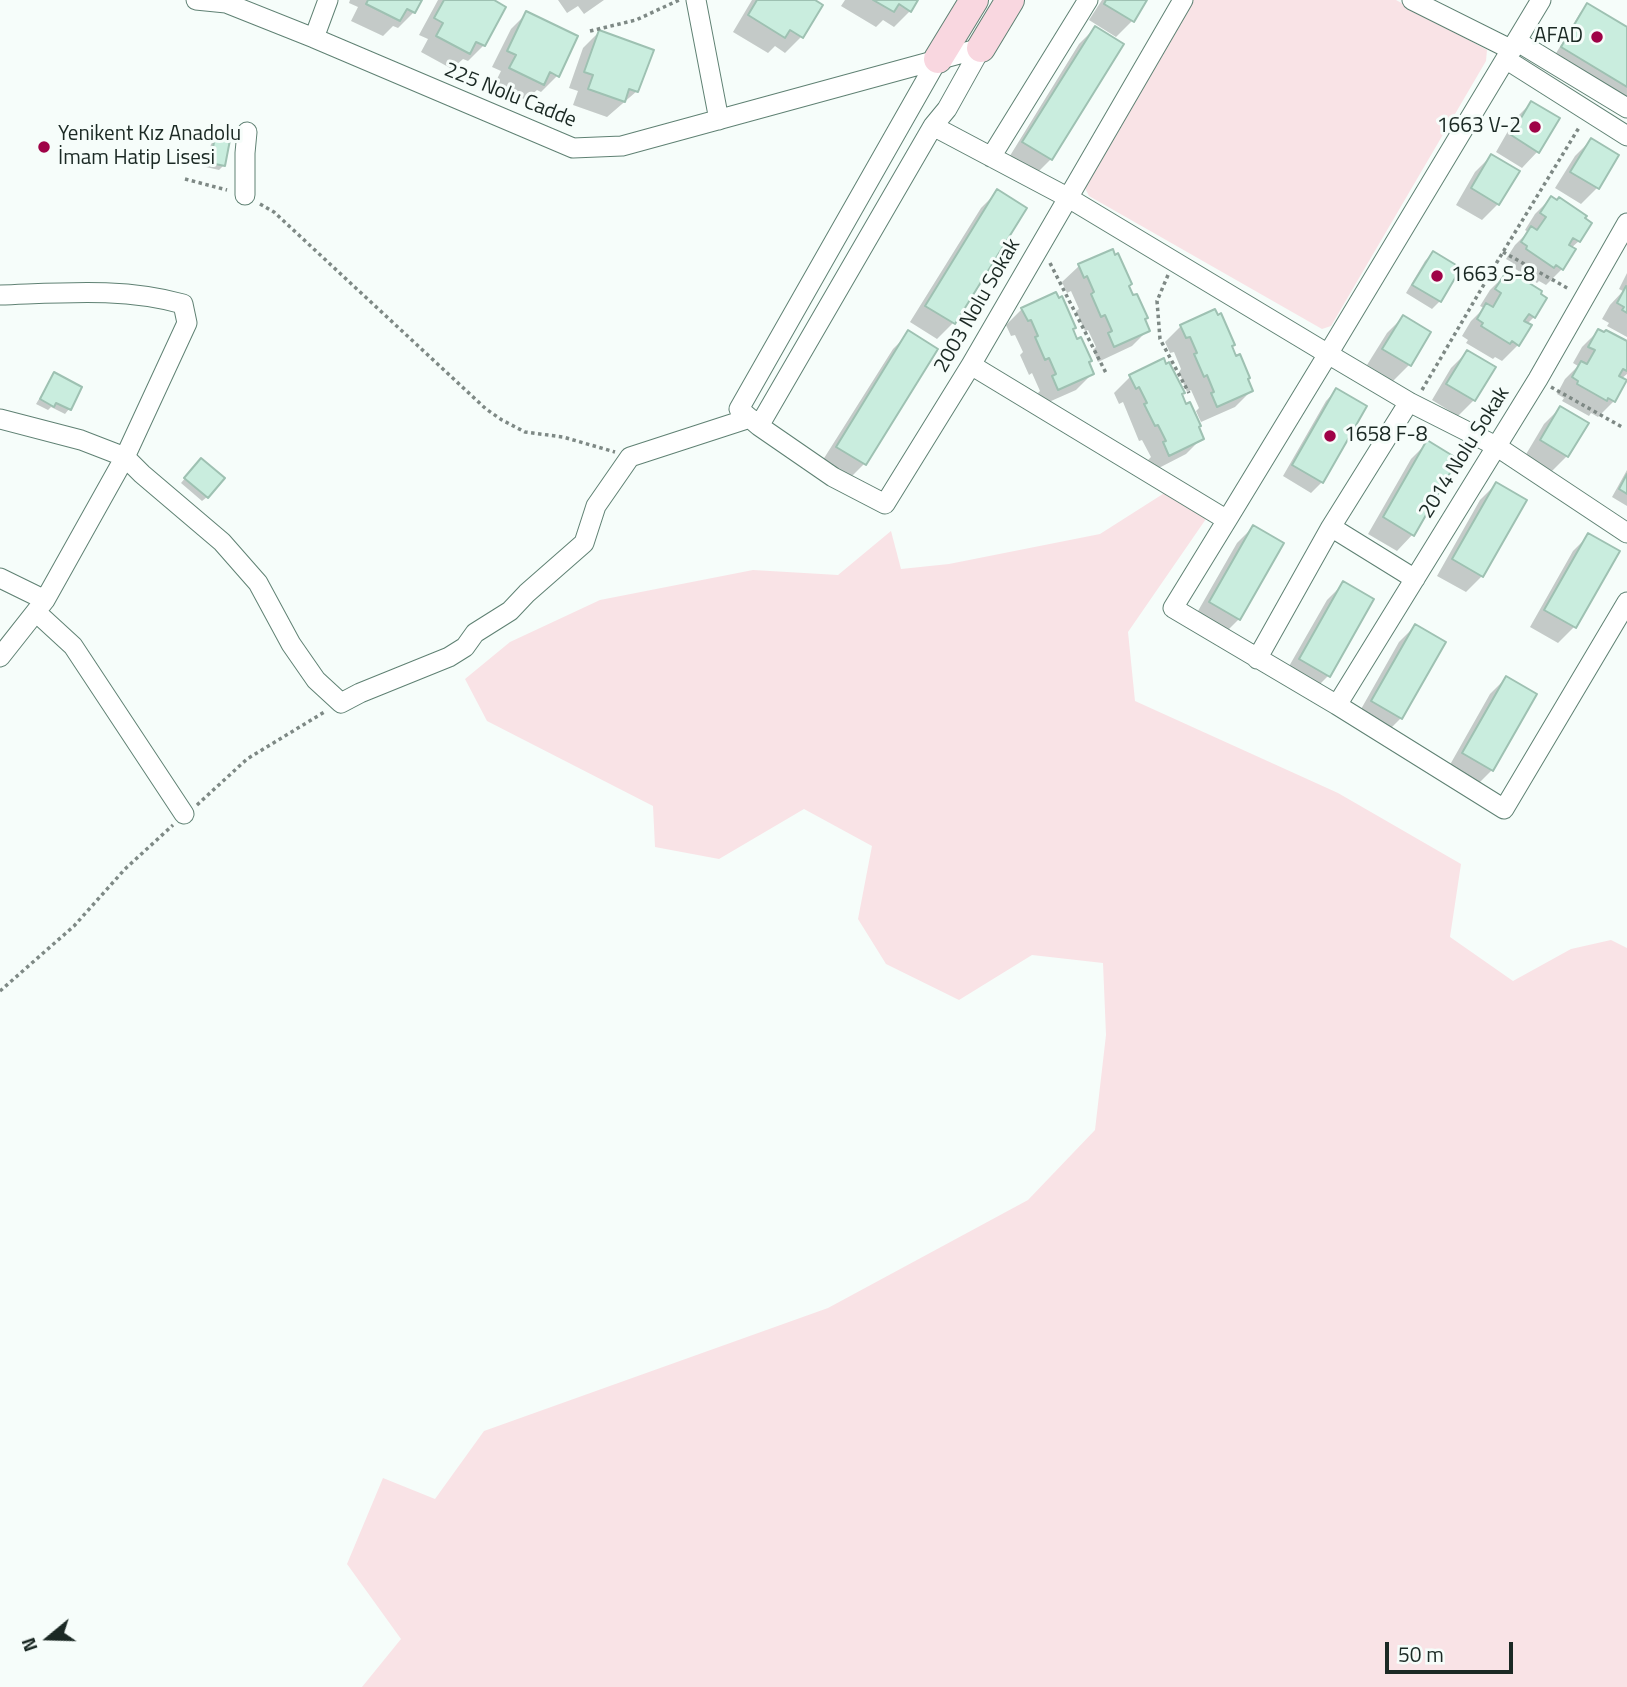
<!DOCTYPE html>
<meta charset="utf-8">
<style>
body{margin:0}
#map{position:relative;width:1627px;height:1687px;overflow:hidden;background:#f6fdfa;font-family:"Titillium Web",sans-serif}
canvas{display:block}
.north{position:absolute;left:14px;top:1603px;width:70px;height:70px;-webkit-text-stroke:5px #f6fdfa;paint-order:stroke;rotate:251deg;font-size:19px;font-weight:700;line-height:28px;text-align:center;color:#1b2924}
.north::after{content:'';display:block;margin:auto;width:24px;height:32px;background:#1b2924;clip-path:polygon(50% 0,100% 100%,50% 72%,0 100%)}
.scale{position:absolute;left:1385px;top:1642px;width:128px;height:32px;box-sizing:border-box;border:4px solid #1b2924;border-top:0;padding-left:9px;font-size:21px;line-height:24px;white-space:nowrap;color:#1b2924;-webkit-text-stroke:5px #f6fdfa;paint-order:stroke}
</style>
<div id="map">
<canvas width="1627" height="1687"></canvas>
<div class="north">N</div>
<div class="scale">50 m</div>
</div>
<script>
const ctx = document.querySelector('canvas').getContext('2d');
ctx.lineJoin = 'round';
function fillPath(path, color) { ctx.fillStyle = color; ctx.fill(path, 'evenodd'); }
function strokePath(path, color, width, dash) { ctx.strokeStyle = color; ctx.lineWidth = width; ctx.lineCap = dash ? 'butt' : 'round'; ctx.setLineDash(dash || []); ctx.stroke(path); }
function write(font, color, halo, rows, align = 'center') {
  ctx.font = font + ' "Titillium Web",sans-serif'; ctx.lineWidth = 6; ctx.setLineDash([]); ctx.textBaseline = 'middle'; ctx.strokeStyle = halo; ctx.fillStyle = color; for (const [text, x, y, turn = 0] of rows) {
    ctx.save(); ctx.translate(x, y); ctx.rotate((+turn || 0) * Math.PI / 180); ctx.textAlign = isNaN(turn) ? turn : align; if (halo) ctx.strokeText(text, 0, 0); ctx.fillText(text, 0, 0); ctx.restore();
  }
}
fillPath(new Path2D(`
 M1193 0H1396L1487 50 1486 61 1331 326 1322 329 1089 196 1085 188Z
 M1166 492 1208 516 1128 632 1135 701 1338 793 1461 864 1450 937 1513 981 1571 949 1611 940 1627 948V1687H362L401 1639 347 1564 383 1478 435 1499 484 1431 828 1308 1028 1200 1095 1130 1106 1035 1103 963 1032 955 959 1000 886 964 858 919 872 846 804 809 719 859 655 847 653 806 487 721 465 679 510 642 600 600 753 570 838 575 891 531 901 569 949 564 1100 534Z`), '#f9e3e6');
fillPath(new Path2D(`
 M350 0H420L414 12 398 28 393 26 383 36 351 21 358 7 349 3Z
 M438 0H490L484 45 468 61 463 59 452 69 421 52 428 39 419 35Z
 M558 0H604L584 14 578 6 567 13Z
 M752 0H812L801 37 785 53 775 46 768 53 733 32Z
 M845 0H916L910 11 894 27 883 20 876 27 841 6Z
 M1102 0H1145L1132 21 1116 37 1089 20Z
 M1588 6 1627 29V99L1555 55 1580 13Z
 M527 13 557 76 541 92 537 90 526 100 494 85 501 71 492 67 511 29Z
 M1095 28 1122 45 1051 159 1035 175 1008 159 1079 44Z
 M599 32 637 91 607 117 573 105 578 91 569 88 583 48Z
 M1531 103 1538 151 1522 168 1496 152 1515 119Z
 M216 139 224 165 219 170 206 167 211 144Z
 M1591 140 1597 188 1581 204 1555 188 1575 156Z
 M1491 156 1517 172 1498 204 1482 220 1456 205 1475 172Z
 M997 192 953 323 937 339 910 322 981 208Z
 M1551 198 1579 241 1571 248 1562 269 1546 285 1539 281 1537 283 1511 266 1513 263 1506 259 1515 245 1528 232 1525 230 1535 214Z
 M1112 251 1148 330 1132 346 1098 362 1093 350 1096 347 1088 330 1085 331 1076 311 1079 309 1071 291 1067 293 1062 282 1079 266Z
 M1433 253 1459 269 1440 301 1432 309 1406 293 1425 261Z
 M1627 273V337L1607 326 1609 323 1602 319 1610 305 1623 291 1619 289Z
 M1506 274 1511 277 1534 317 1527 324 1518 345 1502 361 1495 357 1493 359 1466 343 1468 340 1462 336 1471 321 1484 308 1480 306 1490 290Z
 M1022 309 1072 330 1092 374 1076 390 1042 405 1037 394 1040 391 1032 373 1029 375 1020 355 1023 352 1015 335 1011 336 1006 325Z
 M1403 317 1409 365 1393 381 1367 365 1387 333Z
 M1181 326 1246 380 1251 391 1235 407 1201 422 1196 411 1199 408 1191 390 1187 392 1179 372 1181 369 1174 352 1170 353 1165 342Z
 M1598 331 1627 343V374L1621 379 1614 401 1598 417 1591 413 1589 416 1562 401 1564 398 1557 394 1565 379 1578 366 1573 363 1582 347Z
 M909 333 936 349 864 464 848 480 821 463 893 349Z
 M1467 352 1474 400 1458 416 1432 400 1451 368Z
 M54 374 69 409 65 414 51 407 48 410 36 404Z
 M1130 377 1180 395 1202 438 1186 454 1153 471 1148 460 1151 457 1142 440 1139 441 1123 402 1119 404 1114 393Z
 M1336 390 1322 482 1311 493 1283 476 1326 401Z
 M1560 408 1567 456 1551 472 1525 456 1544 424Z
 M1427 443 1413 534 1397 551 1368 534 1411 459Z
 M196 465 207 497 202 501 181 483Z
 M1627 470V506L1612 497Z
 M1496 484 1525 501 1482 576 1466 592 1437 576 1480 500Z
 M1253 527 1239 619 1223 635 1194 618 1237 543Z
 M1589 535 1618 552 1574 627 1558 643 1530 627 1573 551Z
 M1343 584 1328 676 1312 692 1284 675 1327 600Z
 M1415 626 1444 643 1401 718 1385 734 1356 718 1399 642Z
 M1506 678 1492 770 1476 786 1447 770 1490 694Z`), '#0003');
const building = new Path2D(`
 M368 0H422L415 13 407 9 400 21 366 4Z
 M444 0H494L506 7 485 46 476 42 470 54 436 36 443 23 434 18Z
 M757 0H815L823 5 803 38 790 30 785 38 748 15Z
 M873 0H918L911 12 899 4 894 12Z
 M1106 0H1147L1134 22 1104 4Z
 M1587 3 1627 27V87L1561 47Z
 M526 11 578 36 559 77 550 72 544 85 509 68 516 55 507 51Z
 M1095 26 1124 44 1052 160 1022 142Z
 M599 30 654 50 638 92 629 89 625 102 588 89 593 75 584 72Z
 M1531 101 1560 118 1539 153 1511 135Z
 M215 137 230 140 225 166 210 163Z
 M1591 138 1619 155 1599 189 1570 172Z
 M1491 154 1520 171 1499 205 1471 188Z
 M997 189 1027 208 955 324 925 306Z
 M1551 196 1557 200 1559 197 1587 216 1585 218 1592 223 1580 242 1573 238 1569 245 1576 249 1563 270 1556 265 1554 268 1526 249 1527 246 1521 242 1531 226 1537 230 1546 217 1540 213Z
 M1113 249 1115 255 1118 253 1132 284 1129 286 1133 295 1137 294 1148 318 1145 319 1150 331 1114 347 1108 333 1112 331 1105 315 1101 317 1091 294 1094 292 1087 276 1084 278 1078 264Z
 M1433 251 1461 268 1441 302 1412 285Z
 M1506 272 1512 276 1513 273 1542 291 1541 294 1547 298 1535 318 1529 314 1524 321 1532 325 1519 346 1512 341 1510 344 1481 326 1483 323 1477 319 1486 303 1493 307 1501 293 1495 289Z
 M1626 286 1627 287V313L1622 310 1624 307 1617 303Z
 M1056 292 1059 298 1062 296 1076 328 1073 329 1077 339 1081 337 1092 361 1089 362 1094 374 1058 390 1052 376 1056 374 1049 358 1045 360 1035 337 1038 336 1031 320 1028 321 1021 308Z
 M1215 309 1218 315 1221 313 1235 345 1232 346 1236 356 1240 354 1250 378 1248 379 1253 391 1217 407 1211 393 1214 392 1207 375 1204 377 1194 354 1197 353 1190 337 1186 338 1180 325Z
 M1403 315 1431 332 1411 366 1382 349Z
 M1598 329 1604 332 1606 330 1627 341V371L1623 369 1619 376 1627 380 1615 402 1608 398 1607 401 1577 384 1578 381 1572 377 1581 361 1587 364 1595 350 1588 347Z
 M908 330 938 349 866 465 836 447Z
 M1467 350 1496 367 1475 401 1446 384Z
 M1164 358 1166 364 1169 362 1185 393 1182 394 1186 404 1190 402 1201 426 1199 427 1204 439 1169 456 1163 442 1166 441 1158 425 1155 426 1144 404 1147 403 1139 387 1136 389 1129 375Z
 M54 372 82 387 71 410 56 403 54 407 40 399Z
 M1336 388 1367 406 1323 483 1292 465Z
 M1560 406 1589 423 1568 457 1540 440Z
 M1427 440 1458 459 1414 536 1383 517Z
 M201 458 225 478 208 498 184 478Z
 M1627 474V494L1619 489Z
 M1496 482 1527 500 1483 577 1452 559Z
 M1253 525 1284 543 1240 620 1209 602Z
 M1588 533 1620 551 1576 628 1544 610Z
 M1343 581 1374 599 1330 677 1299 659Z
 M1415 624 1446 642 1402 719 1371 701Z
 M1506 676 1537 694 1493 771 1462 753Z`);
fillPath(building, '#c9edde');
strokePath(building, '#9ec1b2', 2);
const street = new Path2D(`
 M196 0 226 3 314 38 573 148 622 146 981 48
 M696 0 719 120
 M1412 0 1512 50
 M1541 0 1328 354 1409 402 1496 446 1627 533
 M314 38 328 0
 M1518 42 1627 108
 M938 59 739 409 759 426 933 126 947 109 981 48
 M1507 60 1627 136
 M933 126 1067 197 1328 354 1227 520 971 365
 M991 157 1088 0
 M245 195V153L247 132
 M0 295C61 293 124 287 183 304L187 323 125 457 45 600 0 657
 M0 419 81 440 125 457 142 474 222 542 258 583 291 644 316 680 341 703 360 693 449 657 465 647 475 633 510 611 527 593 584 543 596 506 630 457 750 418
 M759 426 833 477 885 504 971 365 1183 0
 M1227 520 1173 608 1337 705 1504 809 1627 602
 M1331 527 1415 579
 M0 578 45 600
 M36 612 73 646 184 814
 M1257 659 1331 527 1409 402
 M1337 705 1538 379 1627 223`);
const secondary = new Path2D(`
 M981 48 1010 0
 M938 59 974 0`);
strokePath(street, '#5f8173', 21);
strokePath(secondary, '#5f8173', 30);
strokePath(new Path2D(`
 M590 31 636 20 679 0
 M185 179 227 190
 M260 204 274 212 486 409 502 420 525 432 563 437 615 452
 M1503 252 1569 289
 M1050 263 1106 373
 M1168 275 1157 301 1160 339 1189 393
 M1551 387 1622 427
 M1422 390 1503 252 1580 126
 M197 805 247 759 326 711
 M0 991 74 926 125 869 173 825`), '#7e8985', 3.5, [3.5, 3.5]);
strokePath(street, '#fff', 19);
strokePath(secondary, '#f9d7e0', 28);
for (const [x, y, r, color] of [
 [1597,37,7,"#9f0347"],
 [1535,127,7,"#9f0347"],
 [44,147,7,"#9f0347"],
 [1437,276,7,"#9f0347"],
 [1330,436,7,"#9f0347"]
]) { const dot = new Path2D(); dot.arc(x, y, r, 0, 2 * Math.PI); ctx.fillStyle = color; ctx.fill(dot); strokePath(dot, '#f6fdfa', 2.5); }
write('21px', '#1b2924', '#f6fdfa', [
 ["AFAD",1583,37,"right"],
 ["1663 V-2",1521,127,"right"],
 ["Yenikent Kız Anadolu",58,135],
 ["İmam Hatip Lisesi",58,159],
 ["1663 S-8",1451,276],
 ["1658 F-8",1344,436]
], 'left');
write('21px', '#1b2924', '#f6fdfa', [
 ["225 Nolu Cadde",510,96,22],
 ["2003 Nolu Sokak",978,306,-60],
 ["2014 Nolu Sokak",1465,453,-58]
]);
</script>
